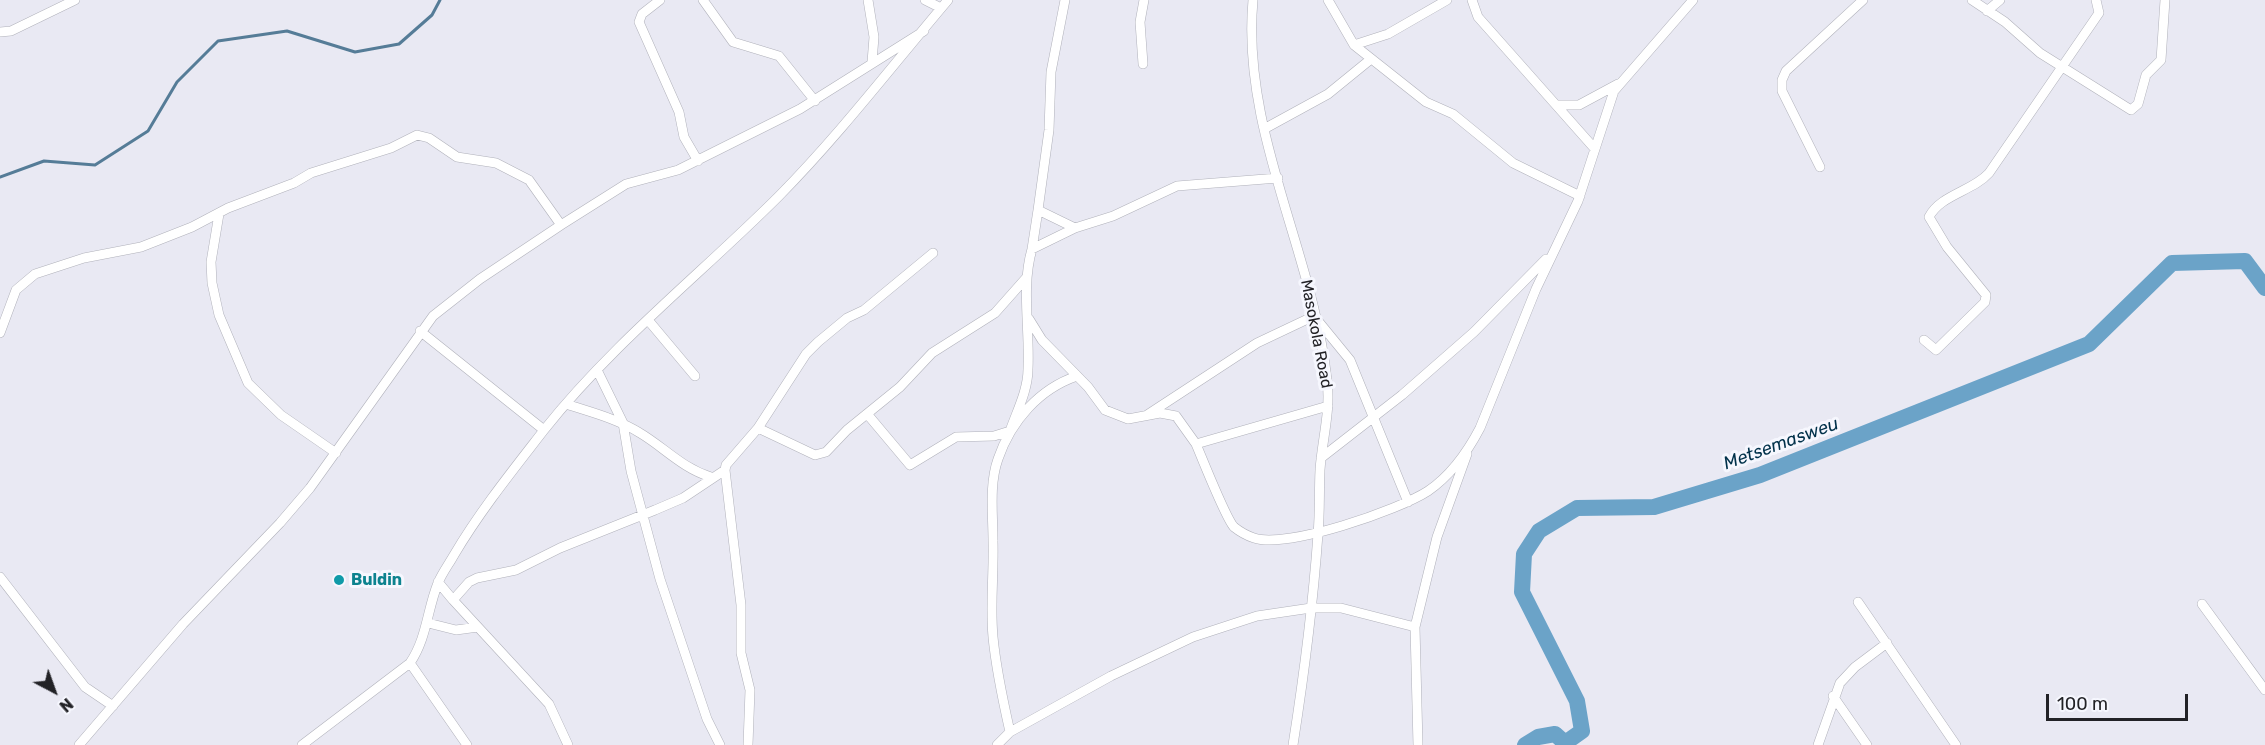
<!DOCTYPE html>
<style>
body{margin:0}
#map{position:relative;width:2265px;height:745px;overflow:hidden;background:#e9e9f3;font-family:Rubik,sans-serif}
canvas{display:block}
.north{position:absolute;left:24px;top:661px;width:60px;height:60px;-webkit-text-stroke:4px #f6f7fe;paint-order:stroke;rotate:139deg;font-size:16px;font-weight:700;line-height:24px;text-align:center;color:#222226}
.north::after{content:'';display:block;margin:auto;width:21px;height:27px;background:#222226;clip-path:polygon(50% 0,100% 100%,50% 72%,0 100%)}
.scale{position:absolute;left:2046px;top:694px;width:142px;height:27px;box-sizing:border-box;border:3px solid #222226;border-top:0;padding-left:8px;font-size:18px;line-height:21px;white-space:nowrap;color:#222226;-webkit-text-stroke:4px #f6f7fe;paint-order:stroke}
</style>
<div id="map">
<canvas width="2265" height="745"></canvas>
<div class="north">N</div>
<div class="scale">100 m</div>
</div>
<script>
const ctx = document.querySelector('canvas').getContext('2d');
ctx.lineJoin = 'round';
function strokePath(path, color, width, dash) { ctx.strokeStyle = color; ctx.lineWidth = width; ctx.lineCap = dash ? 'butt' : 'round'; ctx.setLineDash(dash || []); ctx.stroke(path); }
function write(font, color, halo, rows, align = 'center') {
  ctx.font = font + ' Rubik,sans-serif'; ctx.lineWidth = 6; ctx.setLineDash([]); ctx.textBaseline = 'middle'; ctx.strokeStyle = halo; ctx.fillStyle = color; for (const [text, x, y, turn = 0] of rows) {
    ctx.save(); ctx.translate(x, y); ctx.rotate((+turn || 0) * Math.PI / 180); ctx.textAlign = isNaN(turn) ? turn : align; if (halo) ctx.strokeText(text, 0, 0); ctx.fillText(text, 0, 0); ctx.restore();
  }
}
strokePath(new Path2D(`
 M0 177 44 161 95 165 148 131 177 82 218 41 287 31 355 52 399 44 432 15 440 0`), '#557c97', 3);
strokePath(new Path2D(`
 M1525 745 1538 737 1555 734 1565 743 1582 731 1577 701 1522 592 1524 554 1539 531 1577 508 1654 507 1760 475 2089 344 2172 263 2245 261 2265 288`), '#6ba3c8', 16);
const minor = new Path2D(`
 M660 0 642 14 639 22 679 112 684 137 698 161
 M703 0 733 42 779 56 815 101
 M868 0 874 37 872 62
 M925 0 941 8
 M1065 0 1051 72 1049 130 1038 210 1075 228 1113 216 1177 186 1278 178
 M1253 0C1241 131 1313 252 1327 380 1331 411 1322 440 1320 470 1319 491 1320 513 1318 534 1313 604 1304 675 1293 745
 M1328 0 1354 45 1388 34 1447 0
 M1472 0 1478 17 1595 149
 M1972 0 2005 22 2040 53 2131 110 2138 104 2146 75 2161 60 2165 0
 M1987 11 2000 0
 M0 32 11 31 75 0
 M1354 45 1426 102 1453 114 1513 163 1580 196
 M1143 64 1140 22 1144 0
 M1557 105H1579L1618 84
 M1264 129 1328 94 1371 59
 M1820 167 1782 91V80L1786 71 1863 0
 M1038 210 1032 249 1075 228
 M219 214 211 262 212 283 219 315 248 383 281 415 336 453
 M1029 319 1042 340 1088 387 1105 410 1128 419 1160 413 1176 416 1196 444 1328 406
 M648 320 695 376
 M420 331 544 430
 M0 333 16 290 35 274 84 258 141 247 192 227 228 208 294 183 311 173 391 148 417 135 429 138 457 157 496 163 529 180 561 225 626 184 678 170 800 109 924 31
 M1924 340 1936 350 1985 302 1986 295 1947 247 1929 217C1940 195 1973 191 1989 173L2099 13 2096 0
 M597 370 623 423 631 471 660 579 707 719 720 745
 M566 404C590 412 618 419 640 433 665 448 682 468 711 477
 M868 415 910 465 956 437 994 436 1010 431C1017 411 1028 390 1028 369 1030 329 1021 287 1032 249
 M1147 415 1257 343 1314 316 1350 360 1408 502
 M758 428 806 354 818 342 847 318 864 310 933 253
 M1196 444C1202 458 1226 519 1234 527 1239 531 1248 536 1254 538 1287 549 1399 510 1428 491 1450 476 1468 451 1480 428L1536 289 1578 201 1614 91 1693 0
 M1321 458 1402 395 1474 332 1546 259
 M725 470 741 605V653L750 690 748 745
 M0 577 85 687 113 706
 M438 582 453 600 469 582 477 578 516 570 560 548 655 510 683 498 725 470 726 465 758 428 815 455 826 452 847 430 900 387 932 353 995 313 1026 278
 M453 600 549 704 568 745
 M1858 602 1956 745
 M2202 604 2265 690
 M428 623 456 630 478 627
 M1415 627 1437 537 1467 454
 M410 663 467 745
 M1833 696 1867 745
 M1010 732C1003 701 996 669 993 637 990 605 994 573 993 541 993 515 989 484 998 459 1011 421 1039 389 1077 376
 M79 745 183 624 280 523 310 488 433 316 480 279 561 225
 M302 745 410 663C427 638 427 610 438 583 442 573 449 564 454 555 480 511 513 470 544 430 613 343 701 274 779 196 840 134 892 66 948 0
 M997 745 1010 732 1111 676 1193 637 1257 616 1311 608H1341L1415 627 1418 745
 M1818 745 1840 683 1855 667 1887 643`);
strokePath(minor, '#b0b1ba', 10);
strokePath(minor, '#fff', 9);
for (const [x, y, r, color] of [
 [339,580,6,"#0f9aa8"]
]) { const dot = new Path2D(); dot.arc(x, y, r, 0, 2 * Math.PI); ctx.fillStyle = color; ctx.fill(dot); strokePath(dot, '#f6f7fe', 2); }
write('16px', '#222226', '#f6f7fe', [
 ["Masokola Road",1316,334,79]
]);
write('bold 16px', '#0d838f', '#f6f7fe', [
 ["Buldin",351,580]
], 'left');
write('italic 18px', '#01314a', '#f6f7fe', [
 ["Metsemasweu",1781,444,-20]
]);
</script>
